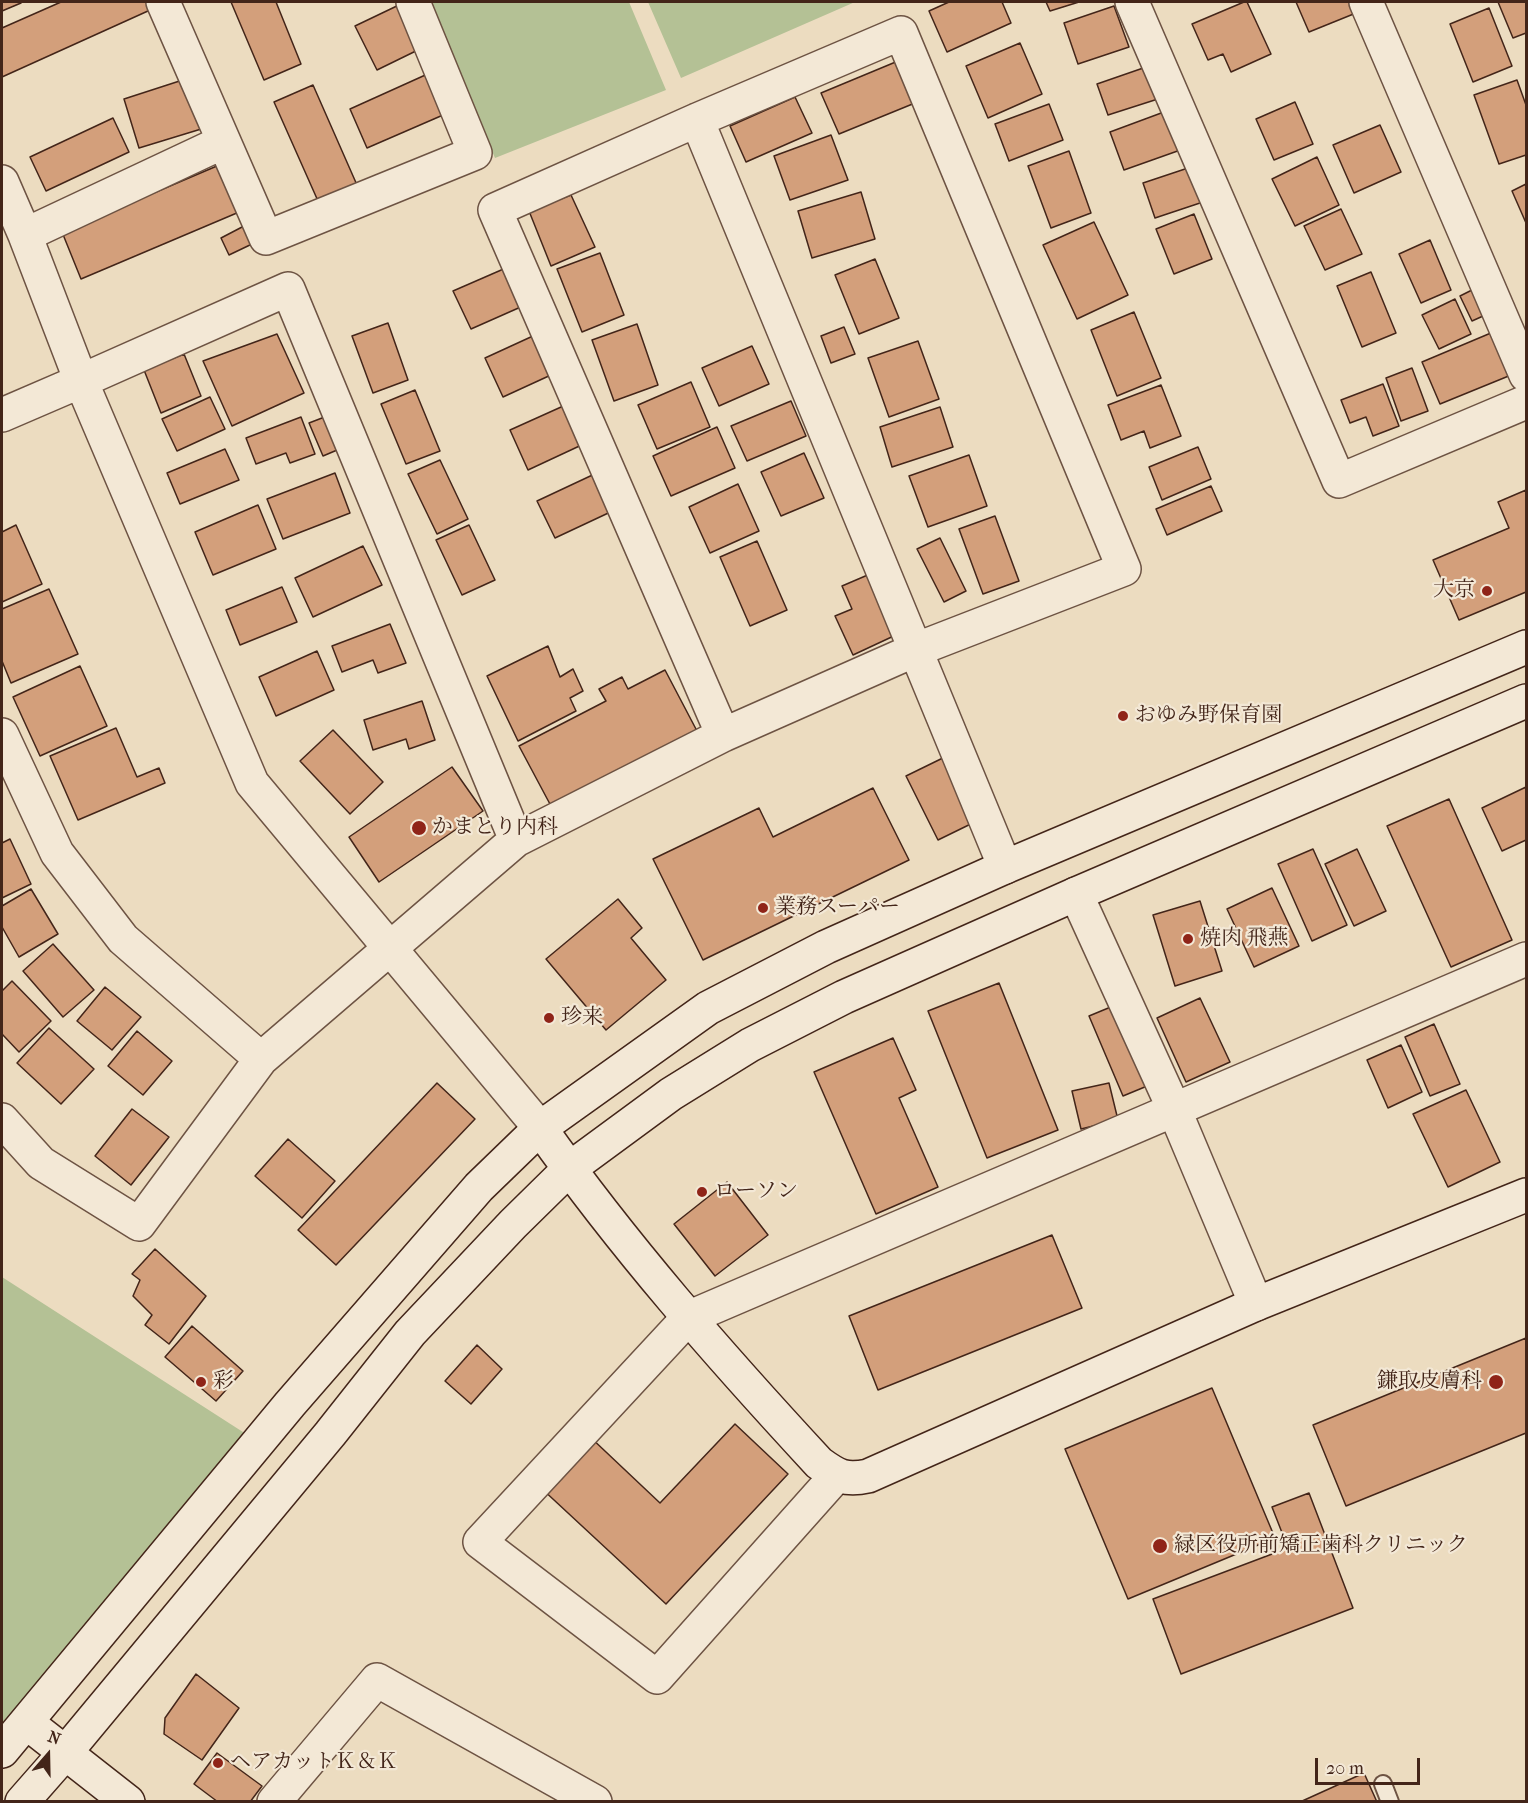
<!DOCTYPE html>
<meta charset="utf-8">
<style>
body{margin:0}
#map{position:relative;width:1528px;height:1803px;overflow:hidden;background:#ecdcc0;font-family:"IM FELL French Canon",serif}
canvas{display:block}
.frame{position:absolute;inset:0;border:3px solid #432519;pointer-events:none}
.north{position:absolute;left:18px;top:1725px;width:60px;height:60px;-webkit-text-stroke:4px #f3e8d6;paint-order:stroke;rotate:20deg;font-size:16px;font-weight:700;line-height:24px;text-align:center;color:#432519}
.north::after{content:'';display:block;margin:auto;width:21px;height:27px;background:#432519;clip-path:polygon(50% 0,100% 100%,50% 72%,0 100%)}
.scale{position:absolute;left:1315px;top:1758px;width:105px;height:27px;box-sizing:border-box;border:3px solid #432519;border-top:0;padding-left:8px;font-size:18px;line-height:21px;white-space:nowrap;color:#432519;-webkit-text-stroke:4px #f3e8d6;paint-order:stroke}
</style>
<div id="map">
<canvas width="1528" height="1803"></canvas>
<div class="frame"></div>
<div class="north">N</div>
<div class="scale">20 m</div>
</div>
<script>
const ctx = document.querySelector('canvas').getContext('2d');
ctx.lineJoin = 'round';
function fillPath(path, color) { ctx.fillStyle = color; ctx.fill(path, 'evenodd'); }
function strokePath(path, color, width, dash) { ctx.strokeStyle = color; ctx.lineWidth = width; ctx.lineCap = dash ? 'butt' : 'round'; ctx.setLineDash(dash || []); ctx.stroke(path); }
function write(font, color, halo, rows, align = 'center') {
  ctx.font = font + ' "IM FELL French Canon","Noto Serif JP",serif'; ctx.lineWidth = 4.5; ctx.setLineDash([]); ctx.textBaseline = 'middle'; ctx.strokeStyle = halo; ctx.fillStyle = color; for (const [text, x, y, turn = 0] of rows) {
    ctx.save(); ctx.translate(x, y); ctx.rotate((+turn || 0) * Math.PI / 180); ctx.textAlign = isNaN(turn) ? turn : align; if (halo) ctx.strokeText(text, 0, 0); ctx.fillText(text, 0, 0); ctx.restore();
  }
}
fillPath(new Path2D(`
 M429 2H629L666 90 495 158Z
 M648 2H855L681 78Z
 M2 1277 246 1434 2 1728Z`), '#b4c195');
const building = new Path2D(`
 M2 2H21V3L2 11Z
 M61 2H157L159 6 2 77V28Z
 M231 2H276L301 64 264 80Z
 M949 2H1002L1011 23 947 52 929 11Z
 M1046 2H1079L1050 11Z
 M1244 2H1247L1271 54 1231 72 1223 54 1208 60 1192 24Z
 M1296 2H1351L1356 13 1309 32Z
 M1498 2H1526V33L1513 38Z
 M401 4 422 48 377 70 355 26Z
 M1114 6 1129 47 1078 64 1064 23Z
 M1489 8 1512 66 1473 82 1450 24Z
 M1020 43 1042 94 988 118 966 66Z
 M898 61 915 103 839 134 821 93Z
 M1149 66 1161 98 1108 115 1097 84Z
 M432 72 450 112 367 148 350 109Z
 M195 76 211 126 139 148 124 99Z
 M1517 80 1526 105V155L1499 164 1474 95Z
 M313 85 357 185 318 201 274 102Z
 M795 97 812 133 746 162 730 126Z
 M1295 102 1313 144 1274 160 1256 119Z
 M1049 104 1063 140 1009 161 995 124Z
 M1172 109 1186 148 1124 170 1110 132Z
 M113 118 129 152 46 191 30 157Z
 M1380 125 1401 172 1354 193 1333 145Z
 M831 135 848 180 790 200 774 156Z
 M1069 151 1091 213 1051 228 1028 166Z
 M1317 157 1339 205 1295 226 1272 179Z
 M231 160 251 207 81 279 62 232Z
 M1194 166 1206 201 1155 218 1143 183Z
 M1526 184V223L1512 191Z
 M861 192 875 239 812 258 798 211Z
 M571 195 595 247 551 266 529 211Z
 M1341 209 1362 254 1325 270 1304 226Z
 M1194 214 1212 259 1174 274 1156 229Z
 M1094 222 1128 295 1077 319 1043 245Z
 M244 226 252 244 229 255 221 238Z
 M1430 240 1451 290 1421 303 1399 254Z
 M600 253 624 315 582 332 557 269Z
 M875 259 899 318 859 334 835 275Z
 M515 264 532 302 471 329 453 291Z
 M1371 272 1396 333 1362 347 1337 286Z
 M1480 286 1492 312 1472 321 1460 296Z
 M1455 299 1471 334 1439 349 1422 315Z
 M1134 312 1161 378 1117 396 1091 330Z
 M388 323 408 380 373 393 352 336Z
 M637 324 658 385 614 401 592 340Z
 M844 327 855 354 831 363 821 336Z
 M546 330 564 369 503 397 485 358Z
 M1498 330 1516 373 1440 404 1422 362Z
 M277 334 304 393 232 426 203 361Z
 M918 341 939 399 889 417 868 358Z
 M752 346 769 384 719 406 702 368Z
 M184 354 201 396 161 413 144 370Z
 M1412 368 1428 411 1401 421 1386 378Z
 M691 382 710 427 657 449 638 405Z
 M1383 384 1399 426 1373 436 1366 417 1350 423 1341 400Z
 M1161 385 1181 436 1150 448 1144 431 1121 440 1108 405Z
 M415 390 440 451 406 464 381 404Z
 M210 397 225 429 177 451 162 419Z
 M791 401 806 436 747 461 731 426Z
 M570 403 588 442 528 470 510 430Z
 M940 407 953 447 892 467 880 427Z
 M335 413 349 445 323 456 309 423Z
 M301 417 315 454 290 463 286 453 256 464 246 438Z
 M717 427 735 468 671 496 653 456Z
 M1198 447 1211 479 1162 500 1149 467Z
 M225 449 239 480 180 504 167 473Z
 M804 453 824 498 781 516 761 472Z
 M969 455 987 506 928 527 909 476Z
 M440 460 468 519 437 534 408 474Z
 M601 471 619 508 555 538 537 501Z
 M335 473 350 513 283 539 267 499Z
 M738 484 759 531 710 553 689 507Z
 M1211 486 1222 511 1167 535 1156 509Z
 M1526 490V592L1459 620 1433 560 1509 528 1498 502Z
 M258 505 276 549 213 575 195 532Z
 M995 516 1019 581 983 594 959 529Z
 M16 525 42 584 2 602V532Z
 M469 525 495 580 462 595 436 540Z
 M940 538 966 591 944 602 917 549Z
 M757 541 787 610 750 626 720 557Z
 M363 546 382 585 313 617 295 578Z
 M870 574 898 634 853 655 835 616 852 609 842 586Z
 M282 587 297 622 240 645 226 610Z
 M49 589 78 654 11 683 2 661V609Z
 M390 624 406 663 378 673 373 660 342 672 332 646Z
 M548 646 560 677 573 669 583 691 570 698 576 711 518 741 487 676Z
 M317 651 334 690 276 716 259 677Z
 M80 666 107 726 40 756 13 697Z
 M665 670 697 731 551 806 519 746 606 701 599 689 622 677 628 689Z
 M422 701 435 740 409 749 406 739 373 750 364 720Z
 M116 728 137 777 159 768 165 783 78 820 50 756Z
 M333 730 383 782 350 814 300 761Z
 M951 754 983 818 938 840 906 776Z
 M452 767 483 811 379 882 349 837Z
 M1526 787V840L1502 851 1482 808Z
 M873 788 909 860 703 960 653 859 759 808 773 837Z
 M1449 799 1512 940 1451 967 1387 826Z
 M10 839 31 884 2 898V843Z
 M1313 849 1347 925 1312 941 1278 864Z
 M1357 849 1386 911 1354 926 1325 864Z
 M1272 888 1299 946 1254 967 1227 909Z
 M31 889 58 934 19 957 2 927V906Z
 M618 899 642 928 631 938 666 980 606 1030 546 959Z
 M1200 901 1222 971 1175 986 1153 915Z
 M53 944 94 990 63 1017 23 971Z
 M12 981 51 1021 19 1052 2 1034V991Z
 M999 983 1058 1130 987 1158 928 1011Z
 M105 987 141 1017 112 1050 77 1021Z
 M1200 998 1230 1062 1186 1082 1157 1018Z
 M1118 1004 1152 1084 1123 1096 1089 1016Z
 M1434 1024 1460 1084 1430 1096 1405 1037Z
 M49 1028 94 1069 61 1104 17 1063Z
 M137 1031 172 1061 143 1095 108 1066Z
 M893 1038 916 1090 899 1098 938 1187 876 1214 814 1072Z
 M1401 1045 1422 1092 1388 1108 1367 1060Z
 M437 1083 475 1119 336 1265 298 1230Z
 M1109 1083 1118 1120 1081 1129 1072 1091Z
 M1466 1090 1500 1162 1448 1187 1413 1114Z
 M132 1109 169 1137 131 1185 95 1156Z
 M288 1139 335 1181 302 1218 255 1176Z
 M727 1182 768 1235 715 1276 674 1224Z
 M1052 1235 1082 1308 878 1390 849 1316Z
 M155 1249 206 1296 169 1344 145 1325 152 1315 133 1296 140 1280 132 1274Z
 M192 1326 243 1371 216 1401 165 1357Z
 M1526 1338V1433L1346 1506 1313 1425Z
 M477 1345 502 1369 471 1404 445 1381Z
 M1212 1388 1275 1538 1128 1599 1065 1449Z
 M735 1424 788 1474 666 1604 540 1487 588 1435 660 1503Z
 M1309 1493 1353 1608 1181 1674 1153 1599 1288 1548 1272 1507Z
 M196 1674 239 1708 202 1760 164 1734 165 1718Z
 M217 1753 262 1786 250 1802H218L194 1784Z
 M1364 1773 1377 1802H1300Z`);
fillPath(building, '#d39f7b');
strokePath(building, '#432519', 1.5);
const lane = new Path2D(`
 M1383 1784 1390 1802`);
const street = new Path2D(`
 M163 2 266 238 475 153 413 2
 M1132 2 1339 481 1526 402
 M1366 2 1526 375
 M697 120 1005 867
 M2 182 25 235 81 381 252 783 540 1128
 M25 235 223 142
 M2 415 81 381 288 289 516 840
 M2 735 57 853 123 939 261 1059
 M1076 894 1174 1109 1256 1304
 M2 1120 41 1163 139 1224 261 1059 516 840 723 735 915 650 1124 569 901 33 697 120 495 210 723 735
 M836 1476 657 1677 480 1542 688 1318 1526 959
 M274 1802 377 1680 595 1802`);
const secondary = new Path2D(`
 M540 1128C624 1247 720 1356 819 1463 837 1476 845 1481 868 1476L1256 1304 1526 1195
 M26 1722 128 1802
 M2 1751 290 1404 479 1187 540 1128 708 1008 826 947 1005 867 1526 647
 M22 1802 65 1753 330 1434 410 1333 513 1224 569 1169 671 1094 750 1045 844 997 1076 894 1526 701`);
strokePath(lane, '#6d5343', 20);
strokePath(street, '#6d5343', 36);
strokePath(secondary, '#432519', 36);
strokePath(lane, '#f3e8d6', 16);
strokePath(street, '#f3e8d6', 33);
strokePath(secondary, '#f3e8d6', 33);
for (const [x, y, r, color] of [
 [1487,591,6,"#8f2418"],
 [1123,716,6,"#8f2418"],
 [419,828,8,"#8f2418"],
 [763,908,6,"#8f2418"],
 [1188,939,6,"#8f2418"],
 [549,1018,6,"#8f2418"],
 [702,1192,6,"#8f2418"],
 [201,1382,6,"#8f2418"],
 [1496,1382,8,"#8f2418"],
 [1160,1546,8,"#8f2418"],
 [218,1763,6,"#8f2418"]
]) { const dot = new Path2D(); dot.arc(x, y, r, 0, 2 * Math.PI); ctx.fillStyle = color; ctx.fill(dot); strokePath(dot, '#f3e8d6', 2); }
write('21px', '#432519', '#f3e8d6', [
 ["大京",1475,591,"right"],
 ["おゆみ野保育園",1135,716],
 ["かまとり内科",432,828],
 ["業務スーパー",775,908],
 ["焼肉 飛燕",1200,939],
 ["珍来",561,1018],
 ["ローソン",714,1192],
 ["彩",213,1382],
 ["鎌取皮膚科",1482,1382,"right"],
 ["緑区役所前矯正歯科クリニック",1174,1546],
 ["ヘアカットＫ＆Ｋ",230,1763]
], 'left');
</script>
